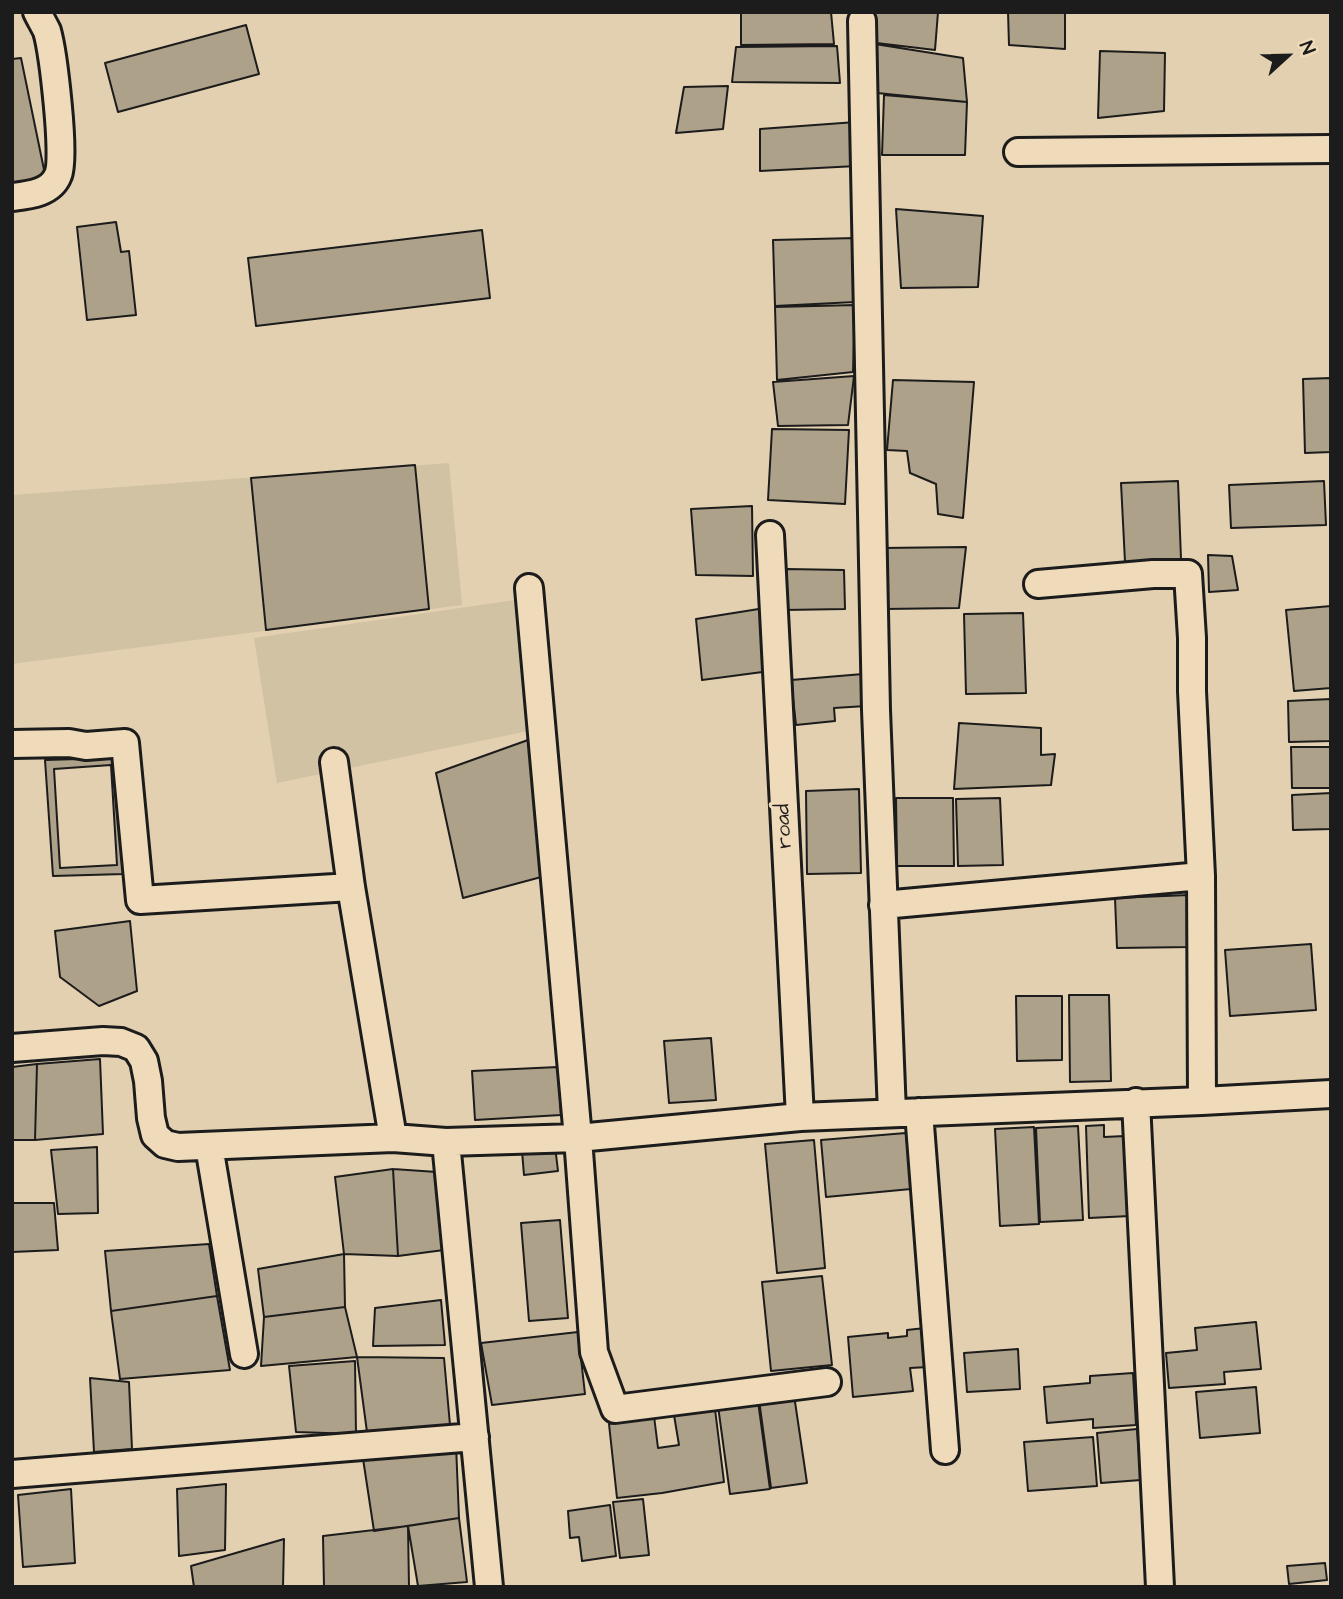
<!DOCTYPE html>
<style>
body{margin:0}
#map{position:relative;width:1343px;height:1599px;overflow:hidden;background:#e2d0b0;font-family:"Architects Daughter",sans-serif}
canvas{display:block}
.frame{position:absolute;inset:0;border:14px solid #1c1c1c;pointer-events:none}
.north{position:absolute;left:1252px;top:21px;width:70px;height:70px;-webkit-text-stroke:5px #efdbb9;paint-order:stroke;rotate:68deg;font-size:19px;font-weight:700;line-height:28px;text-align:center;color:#1c1c1c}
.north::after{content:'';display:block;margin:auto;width:24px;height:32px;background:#1c1c1c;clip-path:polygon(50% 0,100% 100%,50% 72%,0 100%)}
</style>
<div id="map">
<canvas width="1343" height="1599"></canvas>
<div class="frame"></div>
<div class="north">N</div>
</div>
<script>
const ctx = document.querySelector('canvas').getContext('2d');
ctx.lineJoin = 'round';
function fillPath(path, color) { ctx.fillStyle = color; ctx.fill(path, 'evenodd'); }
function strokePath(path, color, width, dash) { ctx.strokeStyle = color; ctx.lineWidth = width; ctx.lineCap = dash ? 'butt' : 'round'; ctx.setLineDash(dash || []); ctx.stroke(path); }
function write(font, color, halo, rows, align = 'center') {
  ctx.font = font + ' "Architects Daughter",sans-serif'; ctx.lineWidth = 6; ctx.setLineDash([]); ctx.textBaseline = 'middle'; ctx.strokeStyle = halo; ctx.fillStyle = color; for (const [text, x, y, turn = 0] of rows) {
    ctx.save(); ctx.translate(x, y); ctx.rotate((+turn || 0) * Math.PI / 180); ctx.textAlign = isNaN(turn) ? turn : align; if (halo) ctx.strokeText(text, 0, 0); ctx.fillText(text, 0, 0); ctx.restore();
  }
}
fillPath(new Path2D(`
 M449 463 462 605 12 664V495Z
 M522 599 543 728 277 783 254 638Z`), '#d2c2a4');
const building = new Path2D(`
 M741 12H831L834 44 741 45Z
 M869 12H938L935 50 868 42Z
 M1008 12H1065V49L1009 45Z
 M246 25 259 74 118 112 105 63Z
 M875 44 963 58 967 102 877 93Z
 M837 46 840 83 732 82 736 47Z
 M1100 51 1165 53 1164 111 1098 118Z
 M21 58 48 189 12 190V59Z
 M728 86 723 129 676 133 684 87Z
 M884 95 967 102 965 155H882Z
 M856 122 857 166 760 171V129Z
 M896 209 983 216 978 287 901 288Z
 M116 222 121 252 129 251 136 315 87 320 77 227Z
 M482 230 490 298 256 326 248 258Z
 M856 238 855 302 775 306 773 240Z
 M855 305 853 372 777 380 775 307Z
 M854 376 848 425 778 426 773 382Z
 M1331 378V452L1305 453 1303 379Z
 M893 380 974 382 963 518 938 514 936 484 910 473 907 451 887 450Z
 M772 429 849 430 845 504 768 500Z
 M415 465 429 609 266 630 251 478Z
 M1178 481 1181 559 1125 562 1121 483Z
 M1324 481 1326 525 1231 528 1229 485Z
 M752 506 753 576 696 575 691 509Z
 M966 547 959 608 884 609 882 548Z
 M1208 555 1232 556 1238 590 1209 592Z
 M787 569 844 570 845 609 784 610Z
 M1331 606V688L1294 691 1286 610Z
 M765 608 770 671 702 680 696 619Z
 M1023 613 1026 693 966 694 964 614Z
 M863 674 866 706 834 708 835 721 796 725 791 680Z
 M1331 699V741L1289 742 1288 701Z
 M959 723 1041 728V755L1055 754 1051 785 954 789Z
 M528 740 545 876 463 898 436 773Z
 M1291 747H1331V788H1292Z
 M114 758 124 874 53 876 45 760Z
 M111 765 117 865 60 868 54 769Z
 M859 789 861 873 807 874 806 791Z
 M1331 793V829L1293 830 1292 795Z
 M896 798H953L954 866H897Z
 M1000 798 1003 865 958 866 956 799Z
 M1189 895 1191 947 1117 948 1115 898Z
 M130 921 137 991 99 1006 60 977 55 931Z
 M1311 944 1316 1010 1230 1016 1225 950Z
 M1069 995H1109L1111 1081 1070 1082Z
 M1016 996H1062V1060L1017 1061Z
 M711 1038 716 1100 669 1103 664 1041Z
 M100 1059 103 1134 35 1140 37 1064Z
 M37 1064 35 1140H12V1067Z
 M558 1067 561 1115 475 1120 472 1071Z
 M1104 1125V1137L1125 1136 1130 1216 1089 1218 1086 1126Z
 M1078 1126 1083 1220 1040 1222 1036 1128Z
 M1034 1127 1039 1224 1000 1226 995 1129Z
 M906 1133 911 1189 826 1197 821 1140Z
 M814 1140 825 1268 777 1273 765 1144Z
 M555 1146 558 1171 524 1175 522 1151Z
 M97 1147 98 1213 58 1214 51 1150Z
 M393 1169 437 1172 444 1250 398 1256Z
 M393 1169 398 1256 344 1254 335 1177Z
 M12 1203H54L58 1250 12 1252Z
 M560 1220 568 1318 529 1321 521 1223Z
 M209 1244 217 1296 111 1311 105 1251Z
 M344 1254 345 1307 264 1317 258 1269Z
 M822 1276 832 1365 771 1371 762 1282Z
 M217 1296 230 1370 120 1379 111 1311Z
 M441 1300 445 1345 373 1346 375 1308Z
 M345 1307 357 1357 261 1366 264 1317Z
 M1256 1322 1261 1369 1224 1372 1225 1384 1169 1388 1166 1353 1197 1350 1195 1328Z
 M925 1328 928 1367 910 1368 913 1391 853 1397 848 1337 888 1333V1338L907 1336V1330Z
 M578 1332 585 1394 492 1405 481 1343Z
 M1018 1349 1020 1389 967 1392 964 1353Z
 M357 1357 444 1358 450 1425 367 1432Z
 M355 1361 356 1434 296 1432 289 1366Z
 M1133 1373 1136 1425 1093 1428V1419L1047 1423 1044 1387 1090 1383V1376Z
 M90 1378 129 1382 132 1449 94 1452Z
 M1256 1387 1260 1433 1200 1438 1196 1392Z
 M794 1395 807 1483 771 1488 759 1400Z
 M758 1401 770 1489 730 1494 718 1406Z
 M715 1409 724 1482 662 1493 617 1498 609 1424 654 1416 658 1448 679 1445 674 1415Z
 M1137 1429 1141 1480 1101 1483 1097 1433Z
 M1093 1437 1097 1486 1028 1491 1024 1442Z
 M456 1445 459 1518 374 1531 362 1452Z
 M226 1484 225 1550 179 1556 177 1489Z
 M71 1489 75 1563 23 1567 18 1495Z
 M643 1499 649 1555 620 1558 613 1502Z
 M610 1505 616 1556 582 1561 579 1537 570 1538 568 1511Z
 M459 1518 467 1582 418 1586 408 1526Z
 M408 1526 409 1587H324L323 1536Z
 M284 1539 283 1587H194L191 1566Z
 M1325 1563 1327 1580 1289 1584 1287 1566Z`);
fillPath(building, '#aea189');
strokePath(building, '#1c1c1c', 2);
const street = new Path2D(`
 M862 21 876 710 892 1113
 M1018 152 1331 149
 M12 197C29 195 51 193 58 175 66 158 53 52 47 31 44 25 40 18 37 12
 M770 535 800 1117
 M1038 584 1153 574H1188L1192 638V691L1201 876 1202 1101
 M529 588 578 1138 594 1352 615 1409 827 1382
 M12 744 69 743 86 746 125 743 140 900 351 887
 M334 762 351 887 393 1138
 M883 905 1201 876
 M12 1048 103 1041 121 1042 136 1048 144 1061 148 1081 151 1118 155 1135 165 1144 178 1147 393 1138 446 1142 578 1138 800 1117 1202 1101 1331 1094
 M1136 1102 1160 1587
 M919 1112 945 1450
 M446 1142 489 1587
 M209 1146 244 1354
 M12 1474 475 1437`);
strokePath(street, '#1c1c1c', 32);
strokePath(street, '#efdbb9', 26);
write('21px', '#1c1c1c', '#efdbb9', [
 ["road",785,826,-93]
]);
</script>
